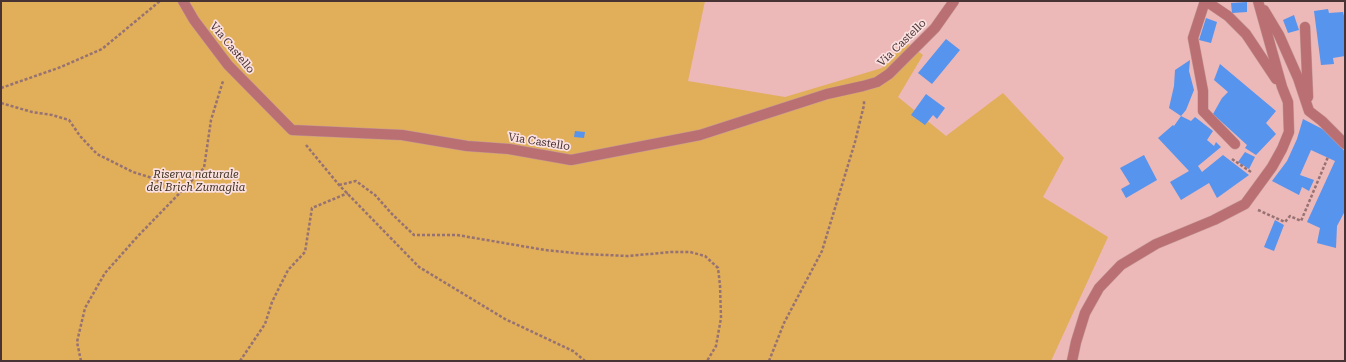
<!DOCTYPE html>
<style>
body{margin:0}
#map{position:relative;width:1346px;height:362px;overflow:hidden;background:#ecb8b8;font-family:"Roboto Serif",serif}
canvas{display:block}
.frame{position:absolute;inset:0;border:2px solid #483334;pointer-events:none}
</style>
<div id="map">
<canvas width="1346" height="362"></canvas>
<div class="frame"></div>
</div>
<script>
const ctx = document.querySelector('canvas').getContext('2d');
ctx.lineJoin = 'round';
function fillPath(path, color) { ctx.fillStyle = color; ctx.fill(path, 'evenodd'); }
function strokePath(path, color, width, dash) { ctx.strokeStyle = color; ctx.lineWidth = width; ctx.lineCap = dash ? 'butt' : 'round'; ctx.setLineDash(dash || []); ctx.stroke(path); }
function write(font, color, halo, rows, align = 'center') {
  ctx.font = font + ' "Roboto Serif",serif'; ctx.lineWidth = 3.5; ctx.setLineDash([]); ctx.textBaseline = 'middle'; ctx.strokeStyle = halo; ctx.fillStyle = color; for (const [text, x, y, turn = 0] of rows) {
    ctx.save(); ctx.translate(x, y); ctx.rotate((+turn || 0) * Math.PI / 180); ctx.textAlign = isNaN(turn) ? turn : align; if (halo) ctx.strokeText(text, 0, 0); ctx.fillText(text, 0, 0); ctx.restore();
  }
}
fillPath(new Path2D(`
 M1 1H705L688 81 785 97 882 68 903 40 923 55 898 97 946 136 1003 93 1064 158 1043 197 1108 237 1051 361H1Z`), '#e1ae5a');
fillPath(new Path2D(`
 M1247 2V12L1232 13 1231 3Z
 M1328 9 1329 13 1343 12 1345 20V56L1333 58 1334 64 1321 65 1314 11Z
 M1294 15 1299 30 1288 33 1283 20Z
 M1206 18 1217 22 1211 43 1199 40Z
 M946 39 960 50 932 84 918 73Z
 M1190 60 1189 71 1194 90 1186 110 1181 116 1191 121 1195 117 1213 131 1207 140 1214 146 1216 142 1221 147 1198 166 1202 172 1223 155 1249 175 1217 198 1209 183 1181 200 1170 182 1189 171 1158 138 1173 125 1174 126 1181 116 1169 108 1174 86 1175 70Z
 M1220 64 1276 111 1266 123 1276 134 1256 155 1245 148 1247 145 1213 114 1222 98 1228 92 1214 80Z
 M926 94 945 108 937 119 933 115 925 125 911 115Z
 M1303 119 1332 134 1345 152V211L1337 226 1336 248 1317 243 1320 228 1307 222 1335 161 1311 150 1300 175 1314 180 1309 191 1302 187 1299 195 1272 181 1287 161 1297 139Z
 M575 131 585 132 584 138 574 137Z
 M1245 152 1255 157 1249 169 1238 162Z
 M1144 155 1157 180 1126 198 1121 189 1130 184 1120 168Z
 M1275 220 1284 225 1274 251 1264 247Z`), '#5694ee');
const minor = new Path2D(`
 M183 1 194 20 228 65 292 130 402 135 467 146 509 149 571 160 700 135 827 94 863 86 877 82 889 74 935 28 954 1
 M1205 1 1193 38 1203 91V111L1235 144
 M1206 1 1228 16 1246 34 1276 79
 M1264 10 1279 35 1298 78 1309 111 1322 121 1345 144
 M1305 27 1308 97
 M1072 361 1076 342 1085 313 1099 288 1121 265 1156 244 1214 220 1245 204 1272 167 1282 149 1289 132 1288 102 1282 87 1258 1`);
strokePath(minor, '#c59898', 11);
strokePath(new Path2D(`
 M1 88 61 67 102 49 160 1
 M1 103 32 112 52 115 69 120 80 136 97 154 133 172 149 177 181 192
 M306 145 339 185 419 267 505 319 573 351 585 361
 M1232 159 1251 172
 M339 185 356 181 375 195 392 214 414 235H457L545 250 584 254 628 256 671 252H690L705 256 718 268 720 285 721 318 716 346 707 361
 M1258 210 1285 222 1290 216 1301 221 1328 157
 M81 361 77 342 85 308 105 273 138 236 204 168 211 120 223 81
 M240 361 265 324 272 302 288 270 305 252 312 208 348 193
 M769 361 784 323 822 251 855 142 864 105V100`), '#967273', 2.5, [3, 2]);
strokePath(minor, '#ba7072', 10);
write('11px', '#483334', '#fbe0e0', [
 ["Via Castello",902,43,-44],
 ["Via Castello",232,48,50],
 ["Via Castello",539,142,9]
]);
write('italic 11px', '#3f3320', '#fbe0e0', [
 ["Riserva naturale",196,175],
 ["del Brich Zumaglia",196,188]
]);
</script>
